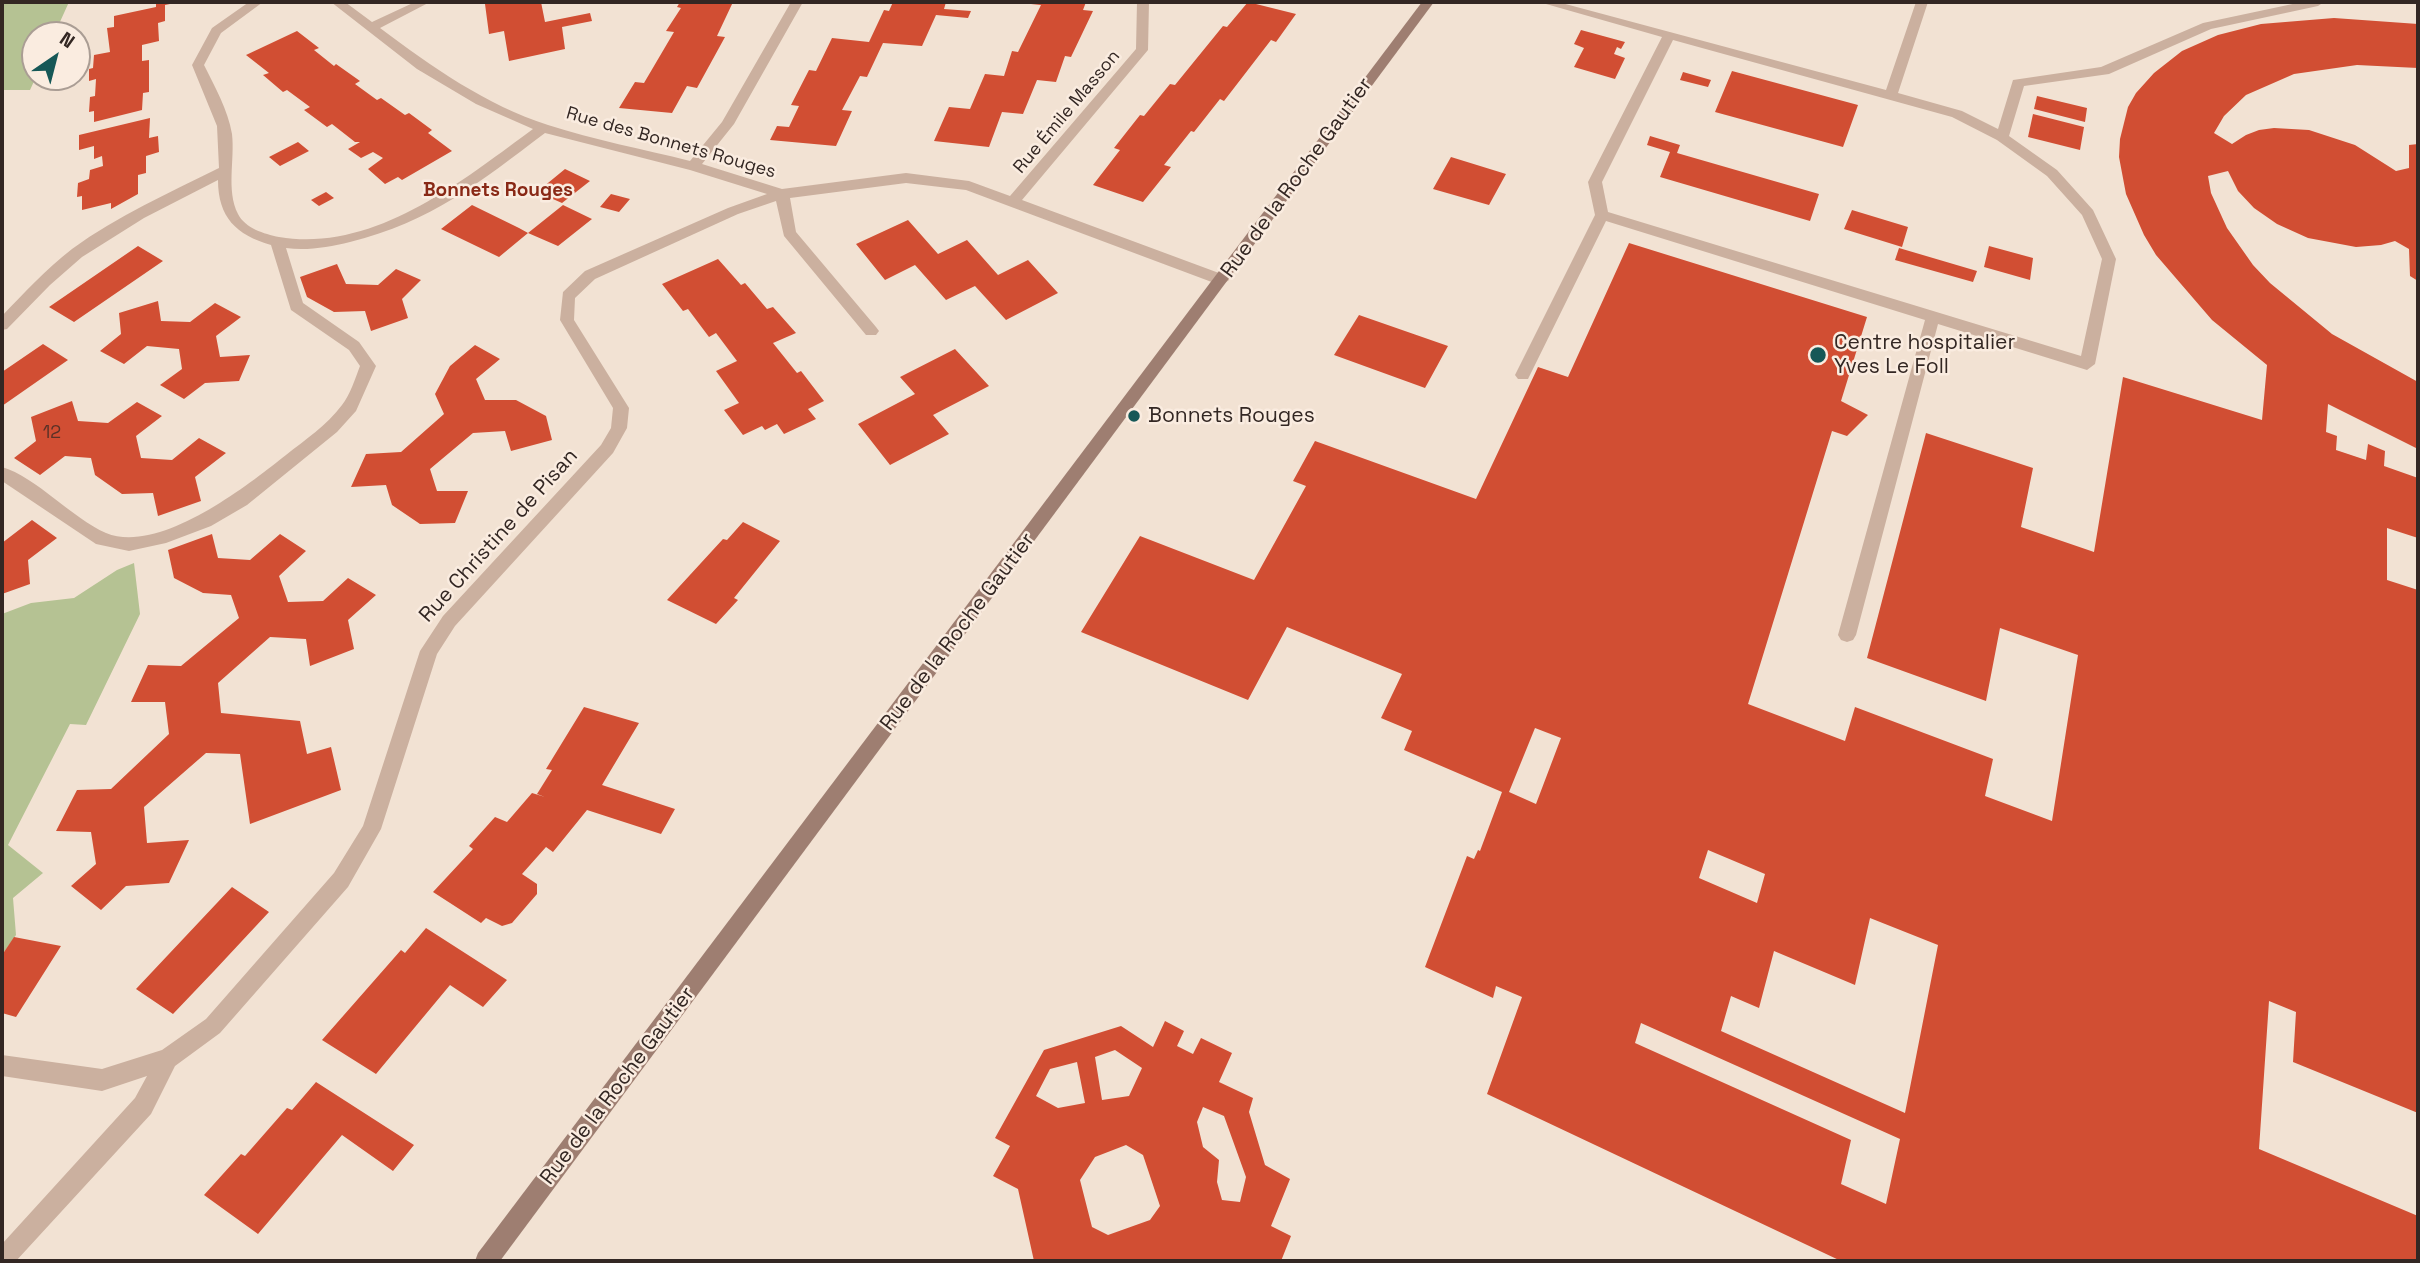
<!DOCTYPE html>
<meta charset="utf-8">
<style>
body{margin:0}
#map{position:relative;width:2420px;height:1263px;overflow:hidden;background:#f2e2d3;font-family:"Space Grotesk",sans-serif}
canvas{display:block}
.frame{position:absolute;inset:0;border:4px solid #332723;pointer-events:none}
.north{position:absolute;left:21px;top:21px;width:70px;height:70px;box-sizing:border-box;background:#faece0;border:2px solid #aa9d94;border-radius:50%;rotate:35deg;font-size:19px;font-weight:700;line-height:28px;text-align:center;color:#332723}
.north::after{content:'';display:block;margin:auto;width:24px;height:32px;background:#165857;clip-path:polygon(50% 0,100% 100%,50% 72%,0 100%)}
</style>
<div id="map">
<canvas width="2420" height="1263"></canvas>
<div class="frame"></div>
<div class="north">N</div>
</div>
<script>
const ctx = document.querySelector('canvas').getContext('2d');
ctx.lineJoin = 'round';
function fillPath(path, color) { ctx.fillStyle = color; ctx.fill(path, 'evenodd'); }
function strokePath(path, color, width, dash) { ctx.strokeStyle = color; ctx.lineWidth = width; ctx.lineCap = dash ? 'butt' : 'round'; ctx.setLineDash(dash || []); ctx.stroke(path); }
function write(font, color, halo, rows, align = 'center') {
  ctx.font = font + ' "Space Grotesk",sans-serif'; ctx.lineWidth = 5; ctx.setLineDash([]); ctx.textBaseline = 'middle'; ctx.strokeStyle = halo; ctx.fillStyle = color; for (const [text, x, y, turn = 0] of rows) {
    ctx.save(); ctx.translate(x, y); ctx.rotate((+turn || 0) * Math.PI / 180); ctx.textAlign = isNaN(turn) ? turn : align; if (halo) ctx.strokeText(text, 0, 0); ctx.fillText(text, 0, 0); ctx.restore();
  }
}
fillPath(new Path2D(`
 M2 2H69L54 35H35L36 77 30 90H2Z
 M134 563 140 614 86 725 70 724 8 845 43 873 13 898 16 935 2 955V614L31 603 74 598 117 570Z`), '#b5c293');
fillPath(new Path2D(`
 M156 2 175 3 165 5V21L158 23 159 41 142 45V61L149 60V92L143 93 142 110 94 122V111L89 112 90 97 95 96 96 79 89 81V69L93 68 94 55 110 52 107 28 114 27V16L156 7Z
 M495 2H541L545 22 590 13 592 21 562 27 565 49 509 61 504 31 489 34 485 4Z
 M680 2H733L717 36 725 37 697 88 687 86 672 113 619 108 635 82 644 83 674 32 666 31 681 8 677 7Z
 M893 2H946L944 9 971 11 968 18 936 15 922 46 883 43 867 77 860 76 842 110 852 111 836 146 770 140 777 126 789 127 799 106 791 105 809 70 816 71 832 38 869 42 884 10 889 11Z
 M1032 2H1086L1083 10 1093 11 1071 57 1065 56 1056 82 1037 80 1023 114 1002 112 989 147 934 141 949 107 970 109 985 74 1004 76 1012 51 1018 52 1041 5 1031 4Z
 M1248 2 1296 14 1276 42 1271 40 1224 101 1220 99 1194 132 1191 131 1164 165 1171 167 1143 202 1093 185 1120 150 1114 148 1140 115 1144 116 1170 84 1175 85 1223 26 1227 27Z
 M2334 18 2418 24V68L2357 65 2294 74 2246 95 2224 116 2214 133 2232 144 2246 135 2259 130 2274 128 2309 130 2355 145 2396 171 2409 168V145L2418 144V281L2410 276 2409 249 2395 241 2381 245 2356 247 2308 238 2277 224 2254 208 2238 191 2228 171 2208 176 2211 193 2227 228 2253 265 2270 283 2332 334 2418 382V449L2328 404 2326 432 2337 436 2336 450 2366 460 2368 444 2385 451 2384 466 2418 478V538L2387 528V580L2418 590V1113L2293 1062 2296 1012 2269 1001 2259 1149 2418 1216V1261H1841L1487 1094 1522 997 1496 986 1493 998 1425 967 1467 856 1474 859 1478 850 1480 851 1502 792 1404 750 1412 731 1381 718 1402 674 1287 627 1248 700 1081 632 1140 536 1254 580 1306 486 1293 481 1315 441 1476 499 1538 367 1568 377 1629 243 1867 317 1841 401 1868 415 1847 436 1832 431 1748 704 1845 741 1855 707 1993 759 1985 796 2052 821 2078 655 2000 628 1986 701 1867 658 1926 433 2033 468 2021 527 2094 552 2123 377 2262 420 2267 365 2212 320 2156 255 2144 235 2126 194 2119 157 2120 139 2128 107 2136 93 2154 73 2182 51 2218 35 2261 24ZM1535 728 1561 738 1536 804 1509 792ZM1708 850 1765 874 1757 903 1699 878ZM1870 918 1938 945 1905 1113 1721 1031 1731 996 1759 1008 1774 951 1855 985ZM1641 1023 1900 1139 1886 1204 1841 1184 1851 1140 1635 1043Z
 M1581 30 1625 42 1621 49 1617 47 1614 54 1625 58 1615 79 1574 67 1584 48 1574 44Z
 M297 31 319 48 314 50 334 66 336 64 360 81 355 84 377 100 381 98 405 115 409 113 432 130 428 133 452 151 402 180 398 177 385 184 368 169 383 158 373 152 361 158 348 149 360 142H355L332 124 327 127 304 110 310 107 287 90 283 92 263 75 269 73 246 55Z
 M1732 71 1858 105 1843 147 1715 112Z
 M1683 72 1711 80 1708 87 1680 80Z
 M2037 96 2087 108 2085 122 2034 109Z
 M2033 114 2084 127 2080 150 2028 137Z
 M150 118 149 138 158 136 159 152 146 156V173L138 175V194L111 209V203L82 210V196L77 197 78 183 89 179 90 170 103 166 102 156 94 159V146L79 150V135Z
 M1650 136 1680 145 1677 153 1819 194 1810 221 1660 177 1670 152 1647 145Z
 M298 142 309 151 280 166 269 157Z
 M1451 157 1506 174 1489 205 1433 189Z
 M565 169 590 181 562 203 537 192Z
 M326 192 334 198 319 206 311 200Z
 M611 194 630 199 619 212 600 207Z
 M472 205 519 228 528 233 499 257 441 229Z
 M563 205 592 219 558 246 528 233Z
 M1852 210 1908 227 1902 247 1844 229Z
 M908 220 938 254 967 240 998 275 1028 260 1058 293 1006 320 975 286 946 300 915 265 885 280 856 244Z
 M138 246 163 261 74 322 49 307Z
 M1989 246 2033 258 2030 280 1984 267Z
 M1899 248 1977 271 1973 282 1895 260Z
 M718 259 741 285 745 283 767 309 773 307 796 333 773 343 797 373 801 371 824 401 808 409 816 419 784 434 777 424 765 430 762 426 743 435 724 410 739 403 716 371 737 361 716 333 709 337 688 309 683 311 662 284Z
 M337 264 346 284 378 285 396 269 421 280 402 299 408 318 371 331 365 311 334 312 307 297 300 277Z
 M158 301 161 321 190 322 215 303 241 317 216 336 220 357 250 355 239 381 205 383 184 399 160 385 182 369 179 349 147 346 124 364 100 351 121 334 119 313Z
 M1359 315 1448 346 1425 388 1334 355Z
 M43 344 68 360 2 406V372Z
 M475 345 500 359 476 379 485 400H516L546 416 552 440 511 451 505 431 473 433 430 469 437 491H468L455 523 420 524 392 505 386 485 351 487 366 454 401 452 444 414 435 394 450 366Z
 M955 349 989 386 933 415 949 434 890 465 858 424 915 394 900 377Z
 M72 401 78 421 108 423 137 402 162 416 136 436 141 458 172 460 199 438 226 453 195 477 201 501 158 516 153 493 122 494 95 475 91 458 65 456 40 475 14 458 36 441 31 417Z
 M32 520 57 538 28 560 30 584 2 594V543Z
 M743 522 780 541 734 598 738 600 716 624 667 600 723 539 727 540Z
 M212 534 218 558 250 560 280 534 306 551 279 576 288 602 323 601 348 578 376 595 348 620 354 649 310 666 306 639 270 637 218 683 221 713 300 721 307 754 331 747 341 790 250 824 240 754 206 753 144 807 147 843 189 840 169 883 126 886 101 910 71 886 96 864 91 832 56 831 77 790 111 789 169 734 165 702H131L148 665 181 666 239 618 231 595 203 593 174 578 168 550Z
 M584 707 639 723 602 785 675 809 661 834 587 810 553 852 546 847 522 874 537 884V894L512 923 502 926 486 918 481 923 433 892 473 849 469 846 495 817 507 822 532 793 545 797 537 794 552 770 546 769Z
 M232 887 269 912 214 971 173 1014 136 989Z
 M426 928 507 980 483 1007 450 985 376 1074 322 1040 401 950 405 953Z
 M14 937 61 946 16 1017 2 1013V955Z
 M1165 1021 1184 1031 1177 1046 1193 1054 1201 1038 1232 1053 1219 1082 1253 1098 1249 1112 1265 1165 1290 1179 1271 1226 1291 1236 1281 1261H1034L1018 1189 993 1176 1010 1146 995 1138 1044 1050 1121 1026 1153 1047ZM1115 1050 1142 1068 1129 1096 1102 1100 1095 1057ZM1077 1062 1085 1103 1058 1108 1036 1096 1050 1069ZM1203 1107 1224 1116 1246 1177 1240 1202 1222 1200 1217 1182 1219 1160 1203 1147 1197 1122ZM1126 1145 1143 1155 1160 1206 1150 1220 1108 1235 1092 1227 1080 1180 1095 1157Z
 M316 1082 414 1145 393 1171 342 1135 258 1234 204 1195 241 1154 245 1156 287 1108 292 1110Z`), '#d14e33');
fillPath(new Path2D(`
 M1539 2H1558L1886 90 1916 2H1928L1898 93 1962 111 1998 129 2013 80 2101 67 2203 23 2302 2H2324L2318 6 2211 29 2109 74 2024 86 2009 136 2057 170 2093 210 2116 259 2095 364 2087 370 1938 324 1856 635 1853 640 1847 642 1841 640 1838 635 1925 320 1606 221 1528 379H1518L1515 375 1595 215 1588 182 1662 37ZM1673 40 1952 117 1997 140 2047 176 2082 215 2102 259 2081 356 1608 212 1602 182Z`), '#cbb09f');
fillPath(new Path2D(`
 M249 2H263L221 33 204 65C215 87 228 110 232 134 235 160 226 190 238 214 245 228 264 234 279 237 374 253 462 181 533 129L476 104 417 69 331 2H345L372 22 415 2H430L380 28C432 67 486 105 548 125 594 140 643 149 690 161L722 122 791 2H803L734 124 702 164 782 189 906 173 969 181 1010 196 1136 49 1137 2H1149L1148 50 1022 200 1227 276 1229 280 1222 285 1217 284 966 190 906 183 790 198 796 232 876 327 879 331 876 335H866L784 236 776 201 738 214 595 279 575 298 574 320 629 408 627 428 613 453 455 626 437 654 381 829 348 887 220 1033 175 1066 151 1114 16 1261H2V1244L135 1098 147 1076 102 1091 2 1076V1055L102 1069 162 1050 206 1019 334 873 363 826 420 651 443 616 601 445 611 428 613 408 560 320 563 292 585 271 728 208 767 194 690 170 545 133C480 182 431 222 350 242 329 247 307 251 286 248L303 303 359 342 376 366 356 411 337 432 247 505 211 526 166 543 129 551 96 544 2 481V467C36 477 72 518 106 533 159 555 247 486 286 455 305 440 327 425 342 405 350 395 355 379 360 366L349 350 291 310 271 245C236 235 218 217 218 180L144 218 82 257 50 285 7 329 2 330V316C24 293 46 269 72 249 117 216 169 193 219 168L217 126 192 65 212 28Z`), '#cbb09f');
fillPath(new Path2D(`
 M1422 2H1434L500 1261H475L478 1253Z`), '#9e7e71');
for (const [x, y, r, color] of [
 [1818,355,9,"#165857"],
 [1134,416,7,"#165857"]
]) { const dot = new Path2D(); dot.arc(x, y, r, 0, 2 * Math.PI); ctx.fillStyle = color; ctx.fill(dot); strokePath(dot, '#faece0', 2.5); }
write('18px', '#332723', '#faece0', [
 ["Rue Émile Masson",1067,112,-50],
 ["Rue des Bonnets Rouges",671,143,16]
]);
write('18px', '#5a3127', null, [
 ["12",52,433]
]);
write('bold 19px', '#892916', '#faece0', [
 ["Bonnets Rouges",498,191]
]);
write('21px', '#332723', '#faece0', [
 ["Rue de la Roche Gautier",1297,178,-54],
 ["Rue Christine de Pisan",499,536,-48],
 ["Rue de la Roche Gautier",958,632,-53],
 ["Rue de la Roche Gautier",618,1086,-53]
]);
write('21px', '#332723', '#faece0', [
 ["Centre hospitalier",1834,343],
 ["Yves Le Foll",1834,367],
 ["Bonnets Rouges",1148,416]
], 'left');
</script>
